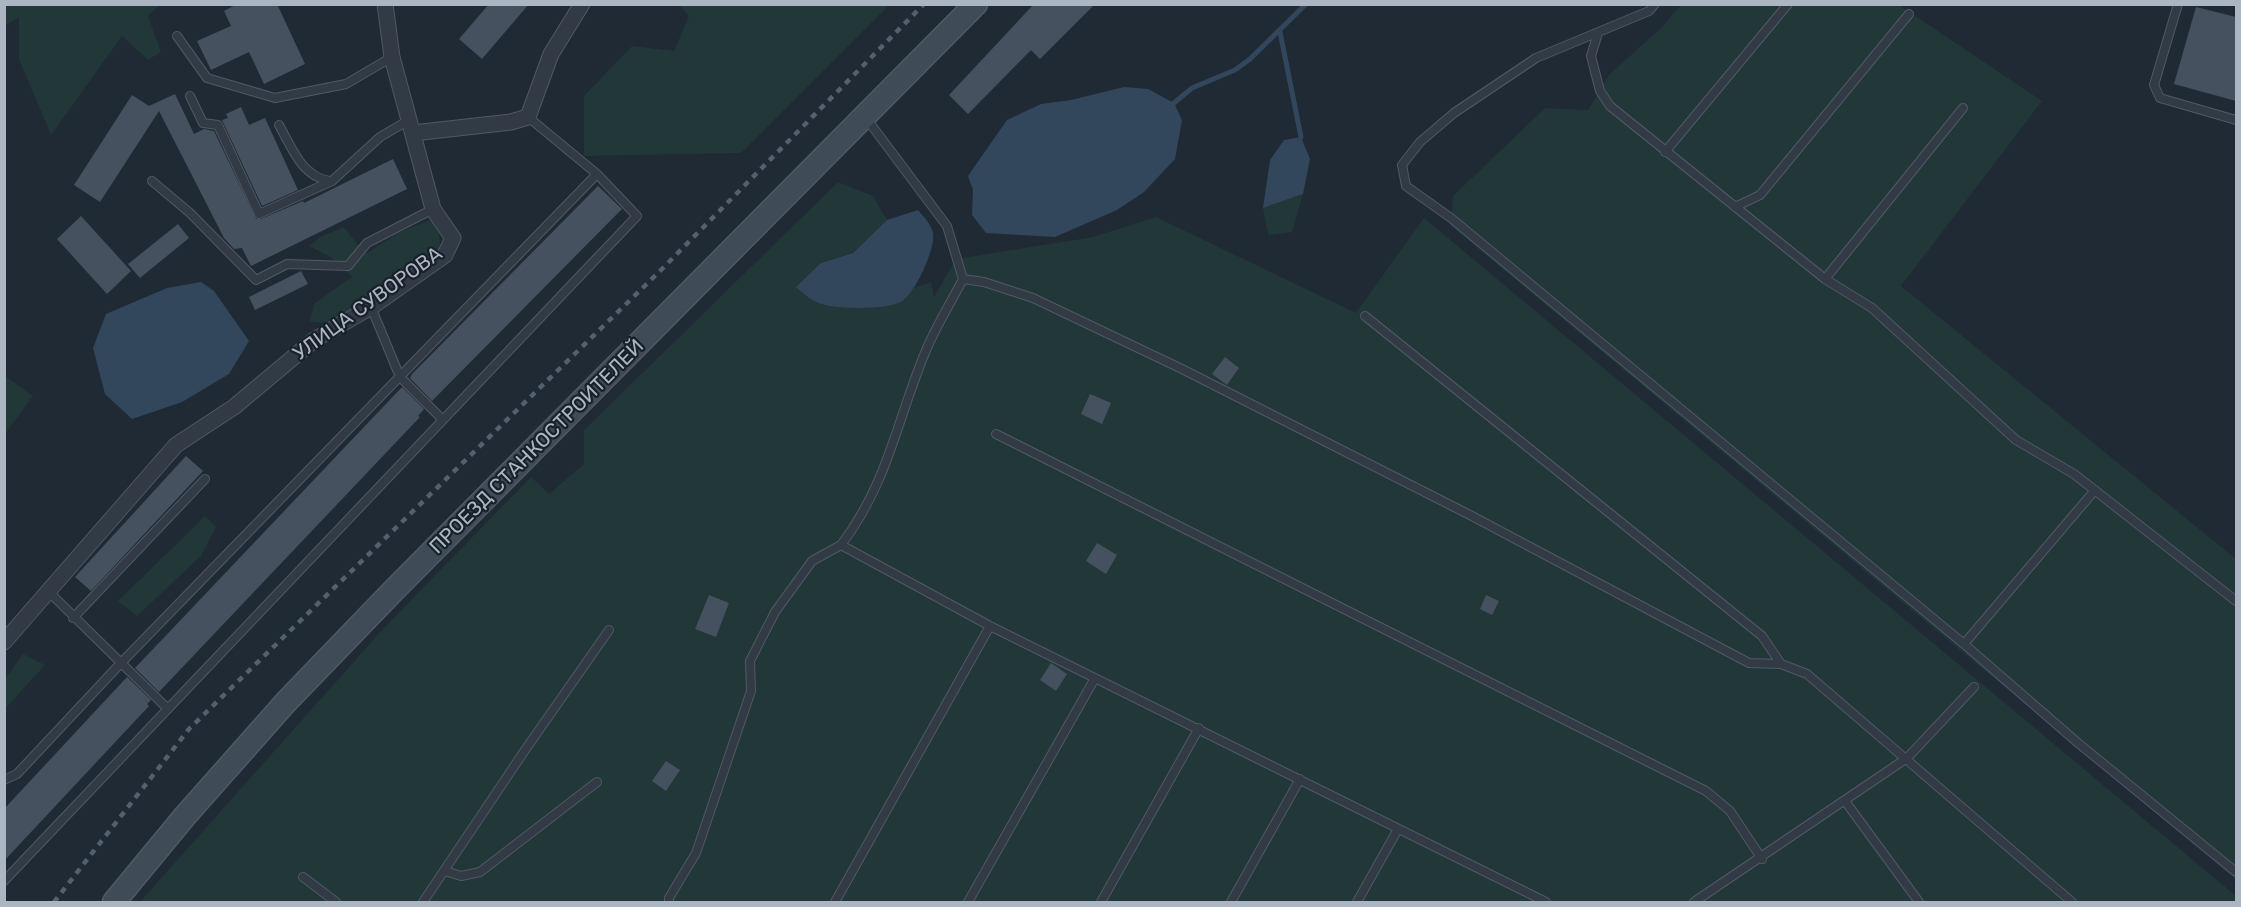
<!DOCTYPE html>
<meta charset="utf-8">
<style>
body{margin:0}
#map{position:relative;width:2241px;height:907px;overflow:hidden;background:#1f2a35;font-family:Rubik,sans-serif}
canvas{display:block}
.frame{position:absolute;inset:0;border:6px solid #acb6c3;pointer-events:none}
</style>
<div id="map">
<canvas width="2241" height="907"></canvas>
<div class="frame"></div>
</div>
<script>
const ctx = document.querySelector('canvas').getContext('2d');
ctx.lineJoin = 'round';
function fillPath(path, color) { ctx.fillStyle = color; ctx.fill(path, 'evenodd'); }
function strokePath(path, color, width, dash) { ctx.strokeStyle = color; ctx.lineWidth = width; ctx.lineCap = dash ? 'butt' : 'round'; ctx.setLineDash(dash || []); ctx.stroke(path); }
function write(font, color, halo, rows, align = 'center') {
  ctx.font = font + ' Rubik,sans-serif'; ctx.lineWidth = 4.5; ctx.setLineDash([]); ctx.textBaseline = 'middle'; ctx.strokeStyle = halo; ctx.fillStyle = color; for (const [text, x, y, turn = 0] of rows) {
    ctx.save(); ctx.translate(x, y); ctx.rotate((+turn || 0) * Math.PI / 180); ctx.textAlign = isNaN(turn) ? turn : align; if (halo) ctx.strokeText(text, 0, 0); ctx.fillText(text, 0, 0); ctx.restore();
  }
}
fillPath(new Path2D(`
 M5 4 160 5 148 16 161 52 148 60 122 36 51 135 19 59V17L5 26Z
 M679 5H889L741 153 584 156V96L632 46 674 51 689 16Z
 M1681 5H1899L2042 101 1901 286 2236 559V880L1451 226 1453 196 1545 108 1588 110 1609 75 1662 27Z
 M838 182 873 196 887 220 853 253 821 263 901 302 914 288 931 282 934 297 956 259 1093 237 1156 217 1356 313 1424 218 2236 896V902H140L383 629 531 477 549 494 584 464V430Z
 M1303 194 1292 232 1268 235 1263 208Z
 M431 220 439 227 440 250 416 262 372 300 333 323 309 322 315 303 352 277 332 258 309 246 320 237 344 227 365 254 400 232Z
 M4 375 33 396 5 434H4Z
 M205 516 216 527 201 556 137 616 118 601Z
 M23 654 45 665 5 709V679Z`), '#223737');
fillPath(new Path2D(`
 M1124 87 1148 89 1174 103 1182 120 1175 159 1144 192 1117 210 1055 237 986 233 972 215 973 190 968 176 1007 120 1041 104 1071 100Z
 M1301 137 1310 159 1303 194 1263 208 1270 160 1284 140Z
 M918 210C924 217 931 224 933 233 936 248 915 294 901 302 886 310 828 310 814 301 808 298 802 292 796 287L821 263 853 253 887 220Z
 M201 282 214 291 249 341 229 374 182 402 132 419 105 394 93 348 106 314 167 288Z`), '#32475c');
strokePath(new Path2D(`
 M1280 32 1301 137
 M1174 103 1192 88 1235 70 1250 59 1306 4`), '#32475c', 5);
fillPath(new Path2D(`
 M237 4H277L305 64 264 84 249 52 211 70 197 41 231 26 224 11Z
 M489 4H529L482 59 459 39Z
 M1034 4H1095L1040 59 1031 50 968 114 949 95Z
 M2196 7 2236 17V101L2174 84Z
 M175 94 194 134 204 129 214 131 256 219H261L303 201 304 203 393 159 407 189 251 266 242 248 234 249 224 238 159 111 100 202 74 185 132 95 149 106Z
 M241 107 249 125 265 118 298 190 262 206 222 120 228 118 226 114Z
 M598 186 622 209 432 401 410 378 412 374Z
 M81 216 131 271 107 294 57 239Z
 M178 224 189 238 140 278 128 264Z
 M301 271 308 284 255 310 249 297Z
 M1225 357 1239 368 1227 385 1212 374Z
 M402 387 424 409 418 416 420 417 159 692 135 668Z
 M1090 394 1111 403 1102 424 1081 414Z
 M186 456 203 471 91 591 75 577Z
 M1097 543 1117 555 1106 574 1086 561Z
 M709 595 729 603 716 637 695 629Z
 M1486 595 1499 601 1492 615 1480 609Z
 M1051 663 1067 674 1056 691 1040 680Z
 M127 677 151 700 147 704 149 706 4 861V809Z
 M666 761 680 770 666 791 652 781Z`), '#45515f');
const service = new Path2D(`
 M1655 4 1649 11 1536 58 1454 113 1420 142 1402 165 1406 186 1451 218 1964 644 2078 743 2236 872
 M2178 4 2154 85 2160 98 2236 120
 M1598 33 1591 56 1600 91 1610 106 1825 279 1872 308 2016 440 2074 474 2236 601
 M177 36 207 78 275 98 346 84 392 57
 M190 96 203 123 218 125 259 214 332 181 380 137 409 120
 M279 125C292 148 302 177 330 181
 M1665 152 1788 4
 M152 181 190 213 256 280 287 264 348 266 367 243 433 209
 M1735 207 1760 195 1909 14
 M963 279 984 282 1033 298 1182 369 1470 515 1749 663 1781 664 1807 674 2072 902
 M1825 279 1963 108
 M371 307 400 377 443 420
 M1365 316 1762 636 1781 664
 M996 434 1706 791 1730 811 1762 859
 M841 545C889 482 897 418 927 348 937 325 951 302 963 279L947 226 866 118
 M49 592 168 709
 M73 618 205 479
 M1964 644 2095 490
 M4 780 17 774 120 664 597 174 528 117
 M1845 801 1919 902
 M445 871 461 876 480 872 597 782
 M303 877 336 902
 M4 881 637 216 597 174
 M423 902 523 753 609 630
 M669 902V898L696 853 751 691 750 661 775 612 812 561 841 545 990 626 1546 902
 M835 902 990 626
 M968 902 1095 678
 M1101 902 1199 728
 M1231 902 1300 779
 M1357 902 1398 829
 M1694 902 1907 758 1974 687`);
const minor = new Path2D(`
 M413 133 511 122 528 117 551 54 582 4
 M4 642 176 445 234 407 314 340 371 307 445 255 453 238 433 209 392 57 385 4`);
const secondary = new Path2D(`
 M114 902 185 816 286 702 394 590 976 4`);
strokePath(service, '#505964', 10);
strokePath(minor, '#505964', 17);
strokePath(secondary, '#505964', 25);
strokePath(service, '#323b45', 8);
strokePath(minor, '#323b45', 15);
strokePath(secondary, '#404b58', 22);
strokePath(new Path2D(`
 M54 902 189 729 660 271 924 4`), '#54606d', 4.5, [6, 6]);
write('20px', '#acb6c3', '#18202a', [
 ["УЛИЦА СУВОРОВА",368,304,-36],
 ["ПРОЕЗД СТАНКОСТРОИТЕЛЕЙ",537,447,-45]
]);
</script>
